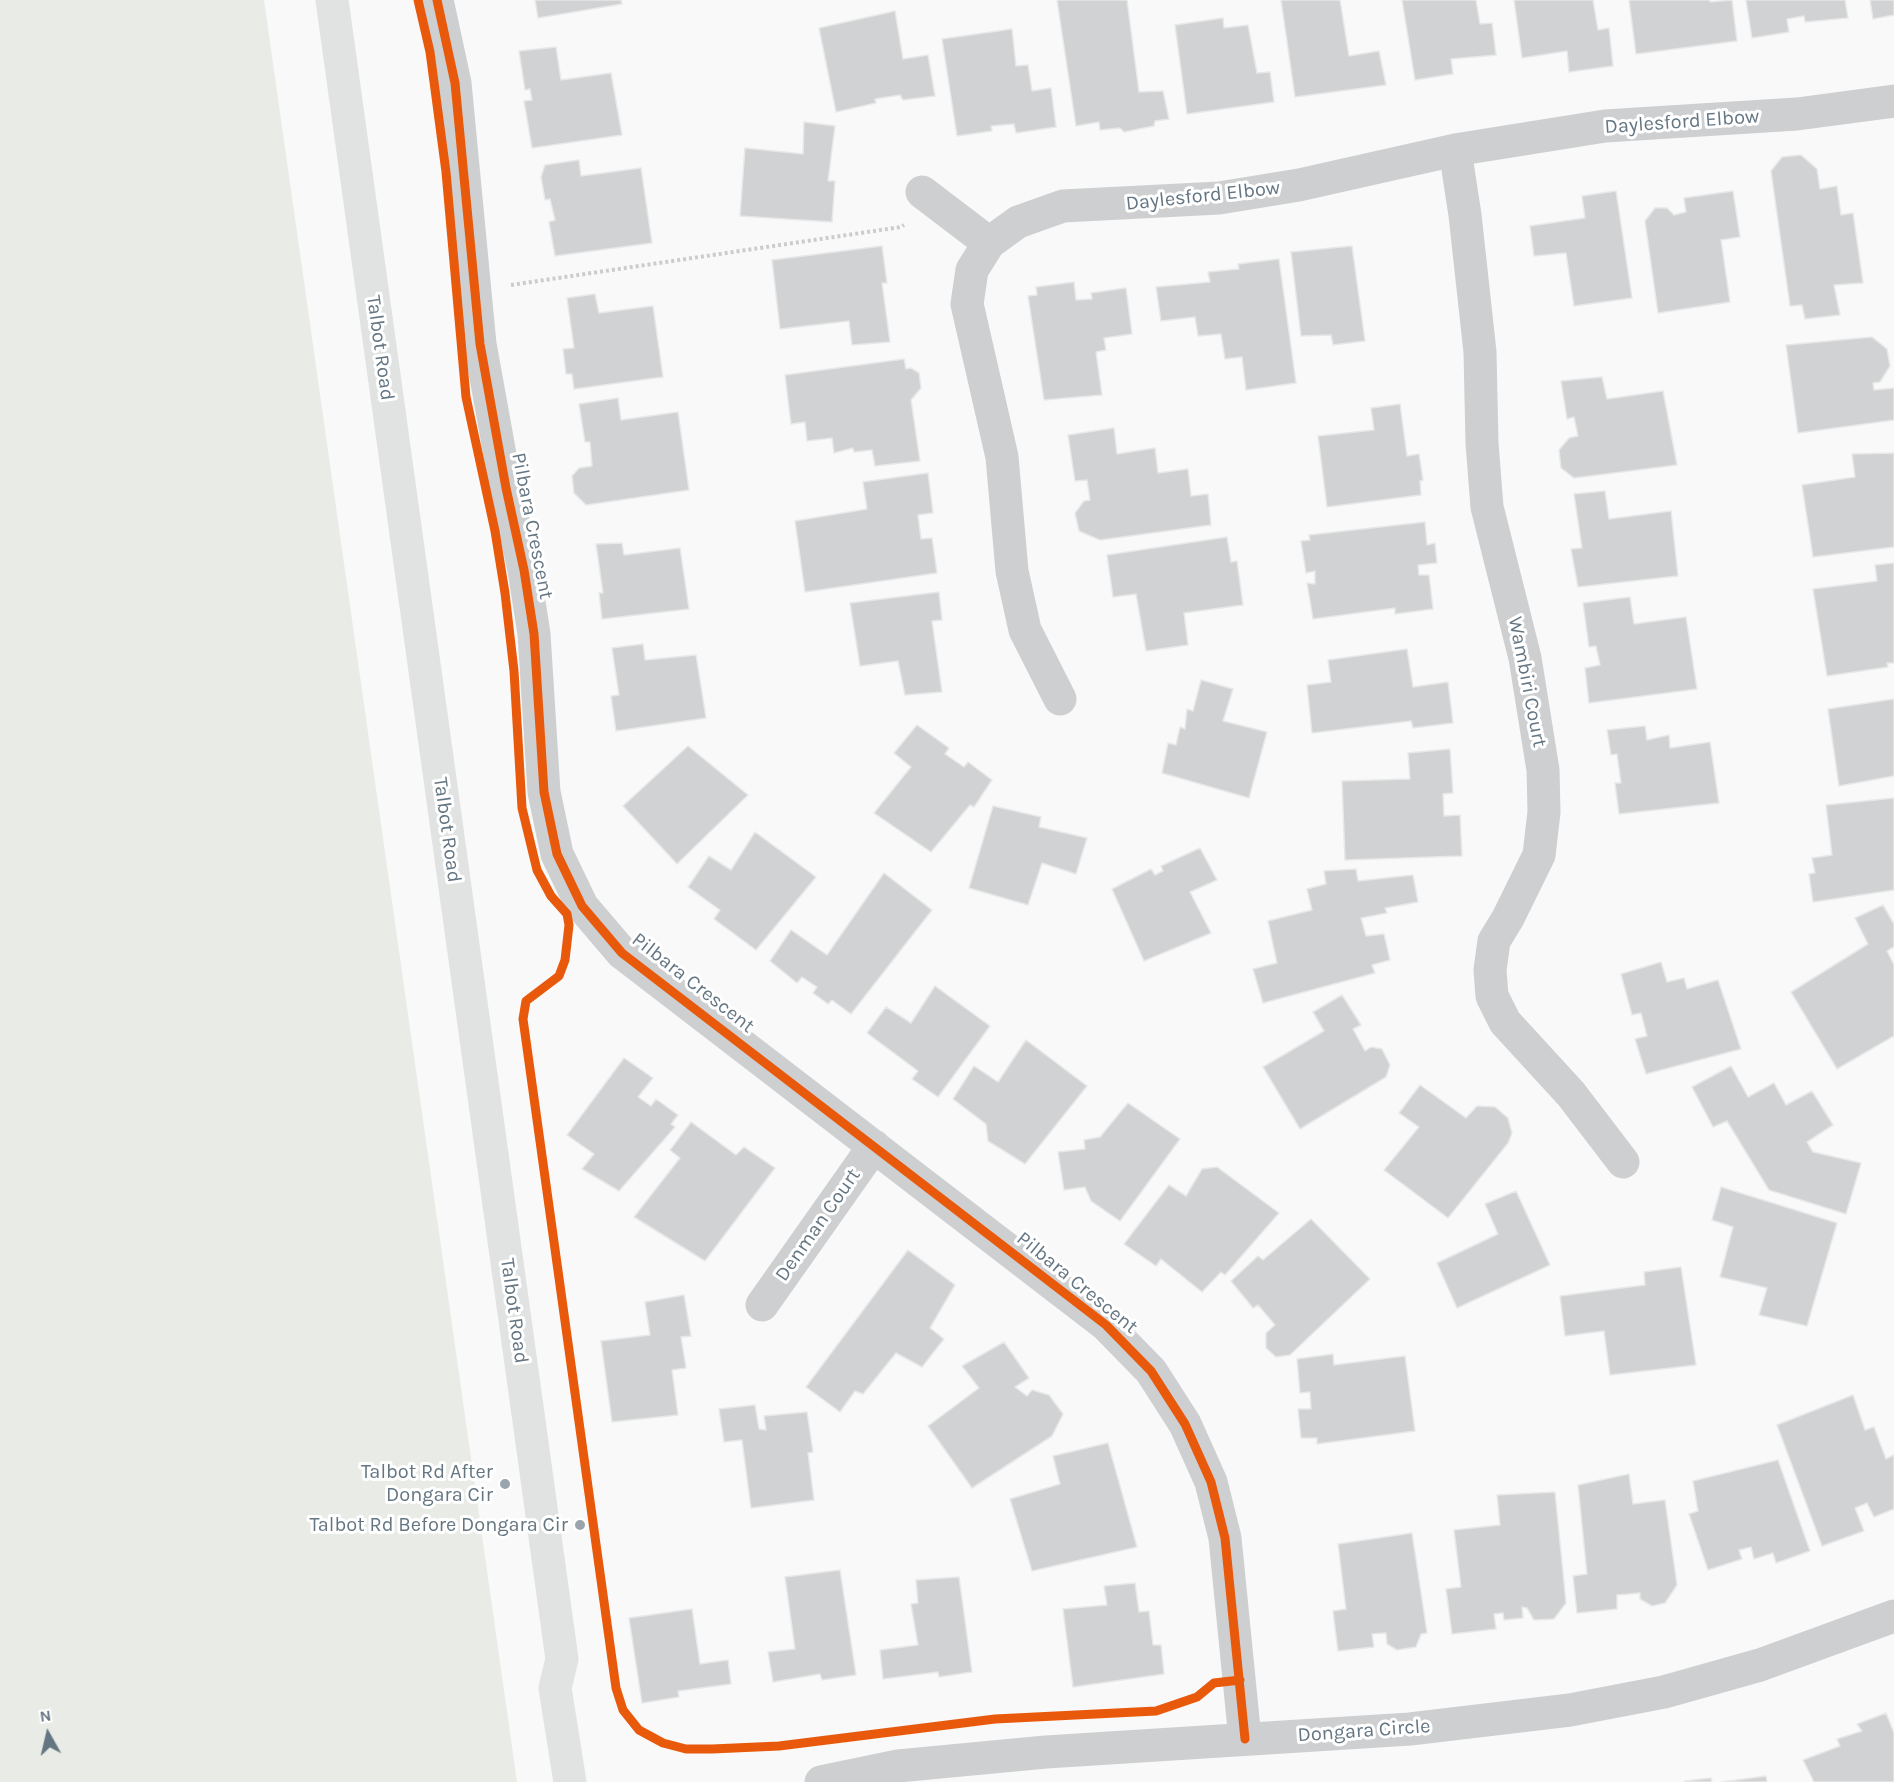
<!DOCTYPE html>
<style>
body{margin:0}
#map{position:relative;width:1894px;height:1782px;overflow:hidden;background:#f9f9f9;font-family:Karla,sans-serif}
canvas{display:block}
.north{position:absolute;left:18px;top:1704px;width:60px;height:60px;-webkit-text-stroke:4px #fff;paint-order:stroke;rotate:352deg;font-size:16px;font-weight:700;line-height:24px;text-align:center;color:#657683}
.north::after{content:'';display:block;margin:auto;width:21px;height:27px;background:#657683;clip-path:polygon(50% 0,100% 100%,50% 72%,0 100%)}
</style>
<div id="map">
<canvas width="1894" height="1782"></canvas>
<div class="north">N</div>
</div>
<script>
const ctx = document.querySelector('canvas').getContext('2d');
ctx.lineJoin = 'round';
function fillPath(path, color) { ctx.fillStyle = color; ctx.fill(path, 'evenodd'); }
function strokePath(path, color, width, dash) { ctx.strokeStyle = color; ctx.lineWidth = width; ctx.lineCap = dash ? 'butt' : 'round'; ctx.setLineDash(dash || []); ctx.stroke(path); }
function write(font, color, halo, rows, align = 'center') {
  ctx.font = font + ' Karla,sans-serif'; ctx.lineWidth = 6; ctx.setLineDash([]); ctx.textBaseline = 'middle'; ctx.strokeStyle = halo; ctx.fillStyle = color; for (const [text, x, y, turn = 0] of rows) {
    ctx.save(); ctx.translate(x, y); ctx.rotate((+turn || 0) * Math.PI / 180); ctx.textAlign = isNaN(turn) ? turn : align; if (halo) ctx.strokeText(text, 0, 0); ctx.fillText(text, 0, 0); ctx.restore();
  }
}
fillPath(new Path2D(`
 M0 0H264L517 1782H0Z`), '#e8ebe6');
const building = new Path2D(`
 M535 0H621L622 4 538 18Z
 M1057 0H1127L1139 92 1163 91 1169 119 1155 121 1154 126 1124 132 1120 128 1100 130 1099 122 1076 126Z
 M1281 0H1340L1349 56 1379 51 1386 85 1295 97Z
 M1402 0H1476L1480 24 1492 23 1496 55 1451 59 1453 74 1415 80Z
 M1514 0H1593L1598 30 1609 28 1613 66 1569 72 1567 51 1522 58Z
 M1629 0H1710V2L1732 0 1737 41 1636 54Z
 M1746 0H1845L1848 18 1805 22 1804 16 1787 19 1789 32 1752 38Z
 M1870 0H1894V15L1873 19Z
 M895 11 903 59 928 55 935 96 903 100 900 95 875 99 876 103 836 112 819 28Z
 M1223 18 1224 28 1248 25 1257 73 1270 72 1274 102 1187 114 1175 25Z
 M1012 29 1016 66 1028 65 1032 91 1051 88 1056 127 1016 133 1014 124 991 126 992 131 957 136 942 39Z
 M556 47 561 80 611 73 622 135 532 148 524 101 532 100 530 89 525 90 519 51Z
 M804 122 835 126 828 181H835L832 222 740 216 745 148 803 154Z
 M1801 155 1817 169 1820 189 1837 186 1841 215 1853 213 1863 283 1834 285 1840 315 1805 319 1802 305 1790 306 1771 171 1782 157Z
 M579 160 581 176 641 168 652 243 555 256 549 222 555 220 550 199 545 200 541 177 545 165Z
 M1616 191 1632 298 1574 306 1566 253 1534 256 1530 226 1585 218 1582 196Z
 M1733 191 1740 237 1721 240 1730 302 1658 313 1645 221 1655 208H1667L1674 215 1686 212 1684 198Z
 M882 246 887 283H882L890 342 852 345 849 321 780 329 772 260Z
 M1352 246 1365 341 1333 345 1331 335 1301 336 1291 252Z
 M1279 259 1296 383 1246 390 1242 357 1225 359 1221 334 1198 336 1195 317 1161 321 1156 287 1210 282 1208 272 1239 269 1238 264Z
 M1074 282 1076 300 1092 299 1091 293 1126 288 1132 334 1104 338 1106 350 1096 352 1102 395 1044 400 1028 296 1037 295 1036 287Z
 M595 294 599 313 653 306 663 377 574 389 572 374H566L563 349 574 348 567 298Z
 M1872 337 1887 349 1890 366 1880 382 1873 383 1874 390 1894 388V420L1798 433 1786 345Z
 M904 359 906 369 911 368 919 373 921 388 911 400 920 461 875 466 872 450 854 452 853 448 834 453 832 438 807 441 805 422 791 424 785 375Z
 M1602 377 1607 399 1663 391 1677 465 1574 478 1561 468 1559 450 1569 438 1578 436 1574 417 1567 419 1561 381Z
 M618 398 621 420 678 412 689 490 586 505 574 493 572 476 579 468 592 466 590 442H585L579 404Z
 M1400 404 1407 456 1419 454 1423 480 1420 481 1421 495 1327 507 1318 436 1374 430 1371 408Z
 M1114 428 1117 454 1155 448 1158 473 1188 469 1191 496 1208 494 1211 525 1100 540 1079 531 1075 513 1084 501 1090 500 1087 480 1075 481 1068 435Z
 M1894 453V547L1813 557 1802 485 1855 477 1852 454Z
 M928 473 933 513 918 515 921 539 932 538 937 573 805 592 795 521 867 509 863 482Z
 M1605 491 1609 519 1671 511 1678 576 1578 587 1571 549 1582 548 1574 494Z
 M1425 522 1427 545 1435 543 1437 563 1418 565 1419 575H1429L1433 609 1395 614V608L1313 619 1307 583 1315 584V571L1306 573 1301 541 1310 540 1309 535Z
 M1227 537 1231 562 1237 561 1243 605 1184 613 1188 645 1146 651 1136 594 1113 597 1107 555Z
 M622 543 624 555 680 548 689 609 602 619 599 593H603L596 544Z
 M1894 563V663H1887L1888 667 1827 676 1813 589 1877 581 1875 565Z
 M939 592 942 620 932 621 942 692 905 695 898 661 860 666 850 603Z
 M1630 597 1634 624 1686 617 1697 689 1589 703 1585 668 1600 665 1596 646 1589 647 1583 603Z
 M643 644 645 660 696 655 706 718 616 731 611 696 619 695 612 648Z
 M1407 649 1413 687 1448 682 1453 723 1413 728 1411 721 1312 733 1307 685 1331 682 1328 660Z
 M1201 680 1233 689 1223 721 1267 732 1249 798 1162 773 1168 743 1176 745 1180 727 1185 729 1187 709 1193 711Z
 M1894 699V776L1839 786 1828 709Z
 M917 725 949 748 945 754 964 767 968 762 992 780 974 807 970 805 931 852 874 813 911 767 894 753Z
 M1645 726 1647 740 1669 735 1670 748 1710 742 1719 803 1619 814 1615 783H1621L1617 754 1611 755 1607 730Z
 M688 746 748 795 677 864 623 806Z
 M1450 749 1453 793 1443 794 1444 816 1460 815 1462 856 1345 860 1342 781 1410 779 1408 753Z
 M1894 798V890L1813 902 1809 874 1815 873 1812 858 1832 855 1826 805Z
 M993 806 1041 817 1039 827 1087 838 1076 874 1042 863 1028 905 969 888Z
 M755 832 816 877 756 950 714 919 720 910 688 887 709 856 731 870Z
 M1200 848 1217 880 1190 892 1211 933 1144 961 1112 889 1151 869 1155 875 1163 871 1161 866Z
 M1356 869 1358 881 1413 875 1418 902 1385 908 1387 913 1361 918 1366 936 1384 934 1390 960 1372 965 1375 973 1263 1003 1253 969 1277 963 1268 921 1312 910 1307 889 1326 884 1324 871Z
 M884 873 932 910 851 1014 832 1000 828 1004 813 993 817 987 802 977 797 983 770 961 791 930 827 955Z
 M1883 905 1894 924V947L1887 951 1894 965V1036L1837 1069 1791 992 1868 944 1855 918Z
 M1661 962 1667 982 1684 978 1687 989 1718 980 1741 1049 1646 1074 1635 1039 1647 1036 1641 1013 1632 1015 1621 974Z
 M935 986 990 1026 938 1097 912 1079 918 1071 867 1033 886 1007 911 1023Z
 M1342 995 1361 1025 1353 1029 1365 1051 1371 1047 1382 1049 1390 1065 1386 1077 1300 1129 1263 1067 1324 1031 1313 1012Z
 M1026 1040 1087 1086 1025 1164 988 1141 986 1124 953 1099 974 1066 998 1082Z
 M624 1058 653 1078 638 1097 651 1106 656 1099 678 1115 671 1124 675 1127 619 1191 582 1169 594 1154 567 1135Z
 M1731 1066 1748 1097 1774 1083 1786 1105 1812 1091 1833 1125 1807 1142 1813 1152 1861 1163 1846 1214 1769 1190 1727 1121 1713 1127 1692 1087Z
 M1420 1085 1466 1118 1477 1106 1495 1107 1508 1118 1512 1133 1508 1143 1448 1218 1384 1170 1419 1127 1399 1113Z
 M1128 1103 1180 1139 1120 1221 1091 1201 1085 1187 1064 1190 1058 1152 1085 1149 1084 1140 1100 1137Z
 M691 1122 736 1155 744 1147 775 1168 705 1261 634 1217 680 1158 670 1150Z
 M1217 1167 1279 1213 1225 1275 1221 1272 1202 1292 1161 1259 1156 1266 1124 1244 1169 1185 1186 1196 1202 1169Z
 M1721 1187 1837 1223 1807 1326 1759 1315 1767 1288 1720 1277 1733 1227 1712 1220Z
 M1516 1191 1550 1265 1457 1308 1437 1263 1498 1234 1485 1204Z
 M1311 1219 1370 1279 1290 1355 1276 1357 1266 1348V1333L1275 1325 1258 1305 1253 1308 1231 1281 1258 1256 1263 1260Z
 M908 1250 955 1285 930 1328 944 1339 922 1367 896 1353 863 1394 855 1391 840 1412 806 1387Z
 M1681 1267 1696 1365 1610 1375 1604 1331 1565 1336 1560 1296 1645 1285 1644 1272Z
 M684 1295 691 1336 681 1337 686 1368 672 1370 678 1415 612 1422 601 1341 650 1335 645 1302Z
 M1004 1342 1029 1378 1015 1387 1027 1396 1032 1390 1049 1395 1063 1414 1052 1436 972 1488 928 1426 979 1388 962 1366Z
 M1333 1354 1334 1365 1405 1356 1415 1431 1317 1444V1438H1301L1298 1409H1311L1310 1392 1300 1393 1297 1359Z
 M1853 1395 1865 1430 1874 1427 1886 1459 1894 1455V1509L1874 1517 1867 1503 1855 1508 1864 1531 1822 1546 1777 1425Z
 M755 1405 759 1429 766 1430 764 1416 807 1412 813 1452 808 1453 814 1500 751 1508 742 1440 724 1442 719 1409Z
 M1108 1443 1137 1547 1032 1571 1010 1499 1060 1484 1053 1456Z
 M1778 1460 1810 1551 1776 1563 1773 1553 1754 1559 1751 1547 1739 1550 1742 1559 1708 1570 1689 1514 1698 1511 1693 1481Z
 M1629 1474 1633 1504 1665 1500 1677 1585 1665 1603 1652 1606 1640 1599V1593L1617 1595V1609L1577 1613 1573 1576 1587 1574 1578 1485Z
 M1555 1492 1566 1603 1554 1619 1534 1620 1527 1608 1522 1607 1523 1618 1504 1620 1503 1613 1494 1614 1496 1629 1452 1634 1446 1589 1461 1587 1454 1530 1500 1525 1497 1495Z
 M1412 1533 1427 1633 1421 1634 1416 1647 1397 1650 1387 1644 1386 1633 1372 1634 1374 1647 1338 1651 1333 1611 1346 1609 1338 1544Z
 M840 1570 856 1675 822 1680 820 1674 773 1682 768 1652 795 1649 785 1577Z
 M959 1577 972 1672 939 1677 938 1672 883 1679 880 1650 918 1645 911 1604 918 1603 916 1580Z
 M1135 1583 1139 1612 1149 1611 1153 1645H1161L1164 1674 1073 1687 1063 1609 1107 1605 1104 1586Z
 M692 1609 700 1664 728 1660 731 1684 678 1691 679 1697 642 1703 629 1618Z
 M1886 1713 1894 1733V1782H1814L1803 1760 1840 1746 1837 1739 1862 1731 1857 1724Z
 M1766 1776 1767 1782H1722Z
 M1711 1778 1712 1782H1685V1781Z`);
fillPath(building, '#d0d2d3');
strokePath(building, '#e8e8e8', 1.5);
strokePath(new Path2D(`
 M511 285 901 227 904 225`), '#cbcccd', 4, [3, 3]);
strokePath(new Path2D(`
 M437 0 455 83 480 344 506 488 524 570 534 634 544 792 557 854 582 906 622 953 1106 1325 1151 1371 1185 1424 1211 1482 1225 1538 1245 1739
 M1455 150 1465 215 1480 352 1482 443 1487 507 1525 658 1543 770 1544 812 1539 855 1508 918 1494 941 1490 970 1492 996 1505 1022 1571 1094 1623 1162
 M922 192 989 243
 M1060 699 1025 630 1012 571 1002 457 967 304 972 270 989 243 1018 222 1063 206 1219 198 1299 185 1455 150 1605 126 1797 114 1894 101
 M762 1305 874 1146
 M821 1782 898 1766 1046 1752 1410 1729 1570 1710 1664 1692 1760 1665 1894 1616`), '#cecfd0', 33);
strokePath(new Path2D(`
 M332 0 562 1659 555 1688 570 1782`), '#e1e2e2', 33);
strokePath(new Path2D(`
 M418 0 430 52 446 172 466 397 495 531 505 593 514 671 522 808 537 870 551 896 567 914 569 925 565 960 559 976 526 1001 523 1019 616 1688 623 1710 639 1730 663 1743 686 1749H712L779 1746 995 1719 1156 1711 1197 1697 1214 1683 1240 1680
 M437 0 455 83 480 344 506 488 524 570 534 634 544 792 557 854 582 906 622 953 1106 1325 1151 1371 1185 1424 1211 1482 1225 1538 1245 1739`), '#e8590c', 9);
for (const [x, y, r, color] of [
 [505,1484,6,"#99a4ac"],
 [580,1525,6,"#99a4ac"]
]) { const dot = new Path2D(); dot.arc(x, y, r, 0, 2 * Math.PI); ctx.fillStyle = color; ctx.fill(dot); strokePath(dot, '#fff', 2); }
write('20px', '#657683', '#fff', [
 ["Daylesford Elbow",1682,122,-4],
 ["Daylesford Elbow",1203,196,-6],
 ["Talbot Road",380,348,82],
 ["Pilbara Crescent",532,526,79],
 ["Wambiri Court",1527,682,79],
 ["Talbot Road",447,830,82],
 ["Pilbara Crescent",693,983,38],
 ["Denman Court",818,1225,-55],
 ["Pilbara Crescent",1077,1283,39],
 ["Talbot Road",514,1311,82],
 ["Dongara Circle",1364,1731,-4]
]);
write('20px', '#657683', '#fff', [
 ["Talbot Rd After",493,1472],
 ["Dongara Cir",493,1495],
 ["Talbot Rd Before Dongara Cir",568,1525]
], 'right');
</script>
